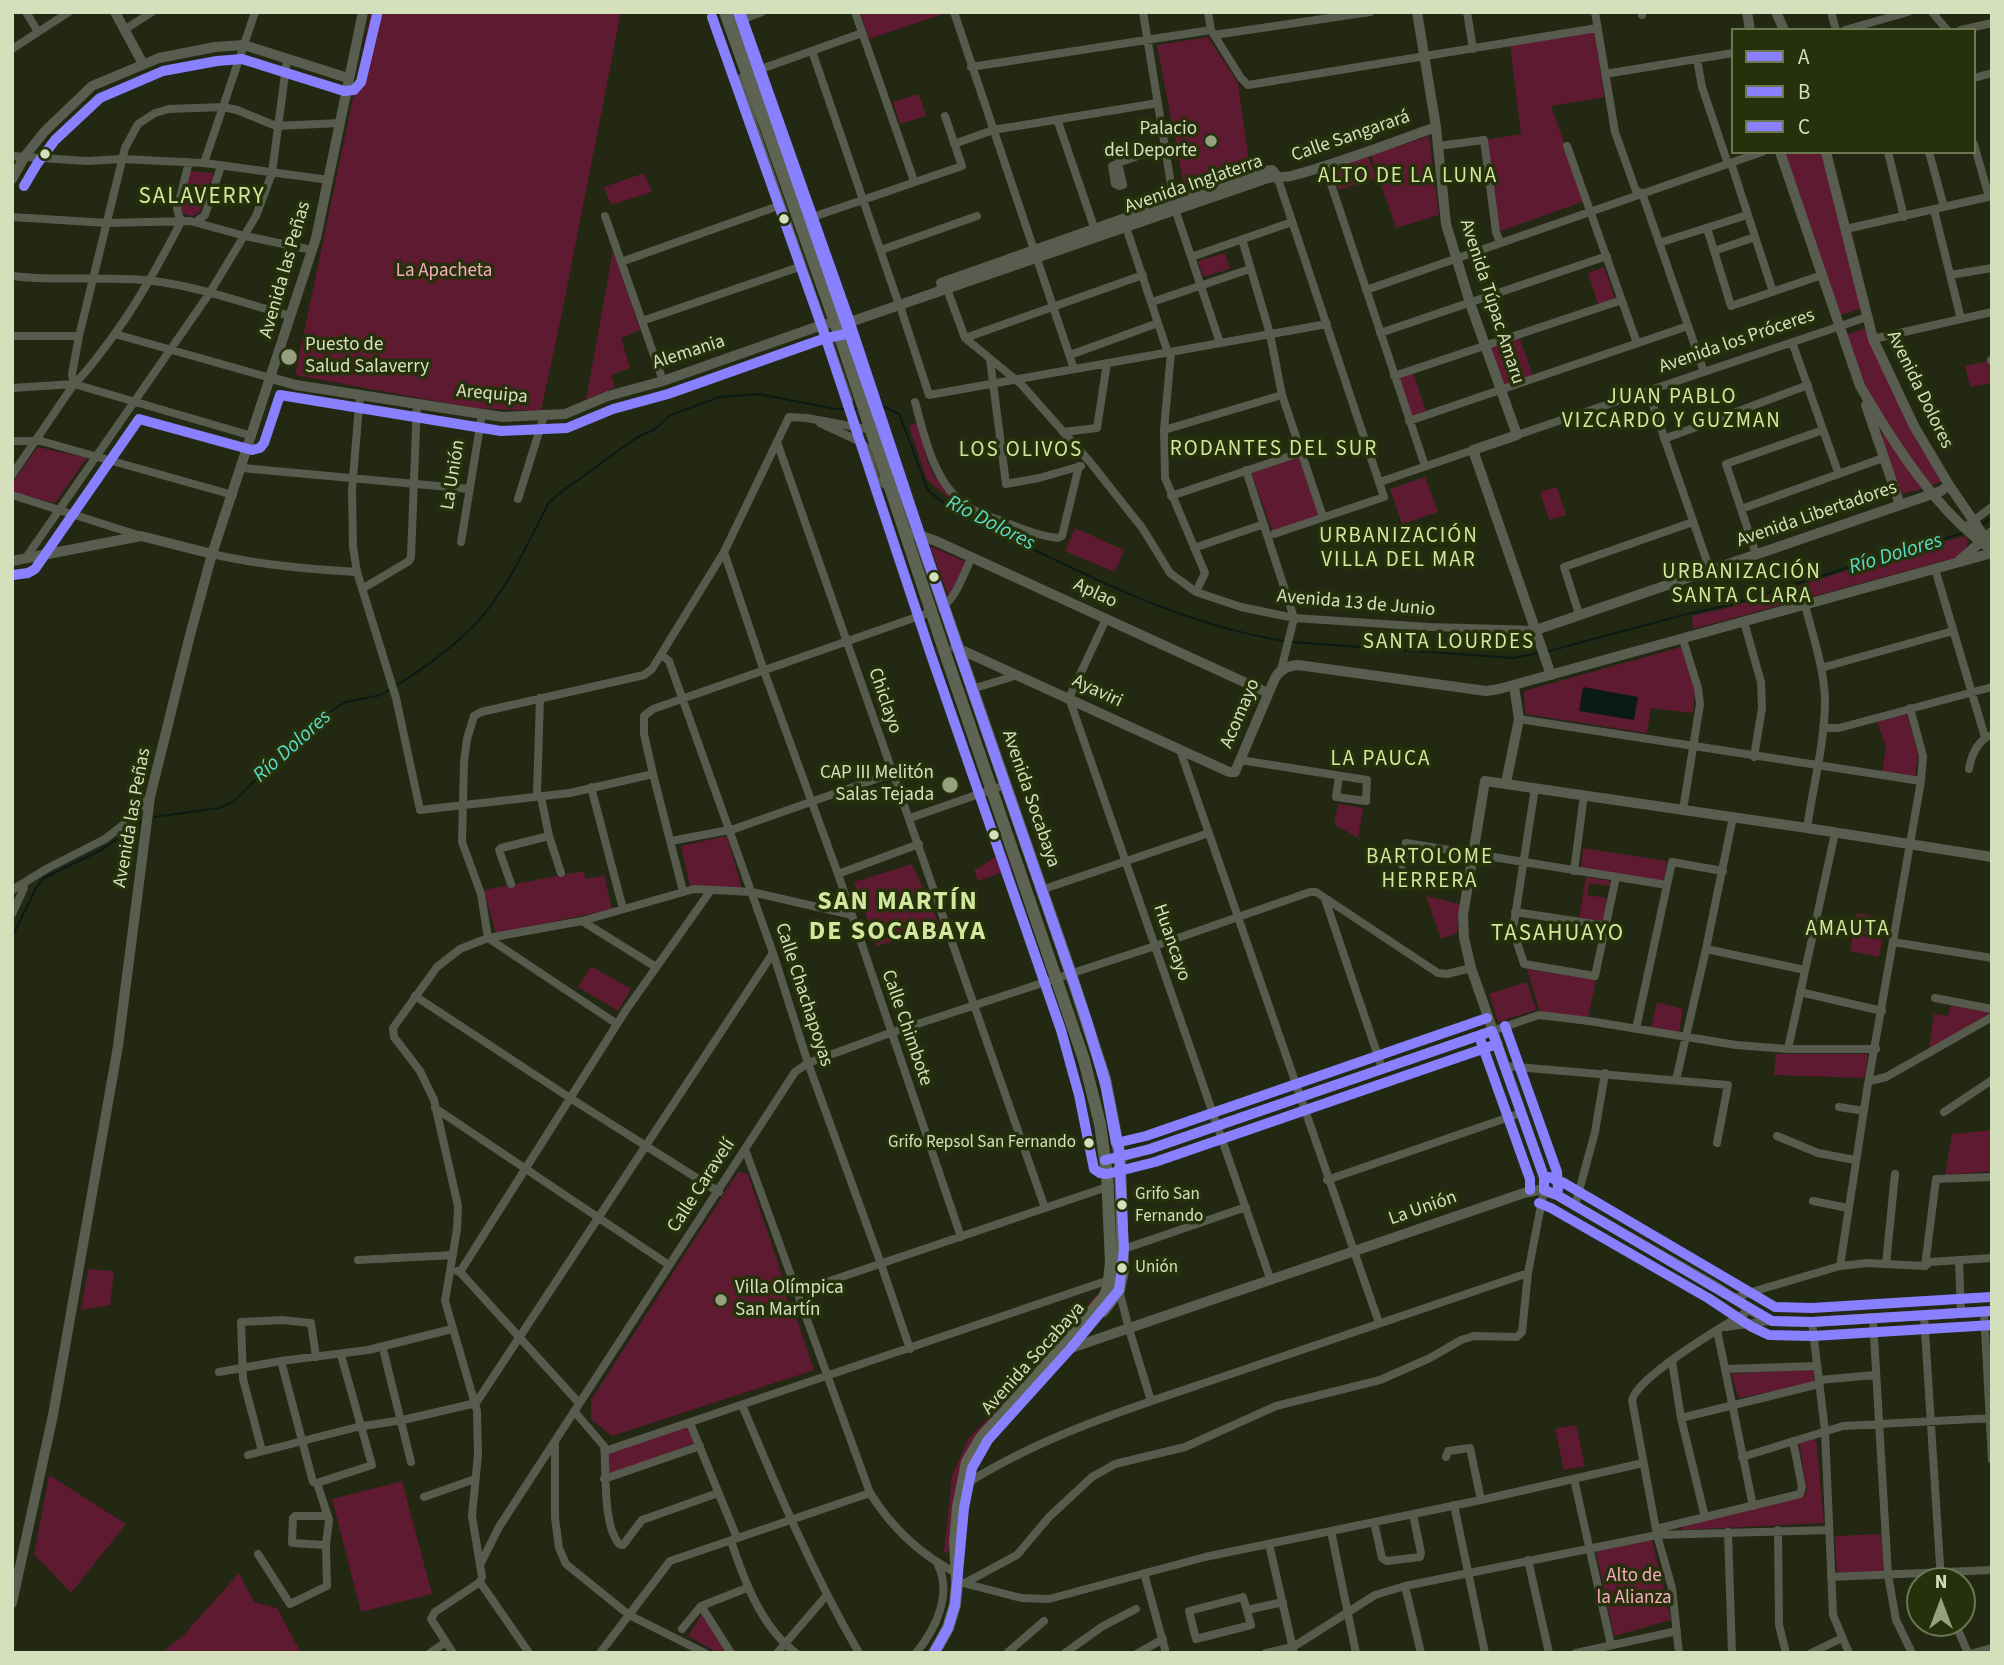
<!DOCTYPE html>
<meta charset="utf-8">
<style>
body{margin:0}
#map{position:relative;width:2004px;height:1665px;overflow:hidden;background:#222812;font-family:"Source Sans 3",sans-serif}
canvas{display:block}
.frame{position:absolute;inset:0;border:14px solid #d4e0bc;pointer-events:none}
.legend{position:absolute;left:1731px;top:28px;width:245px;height:126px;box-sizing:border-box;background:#26300a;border:2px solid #6c7651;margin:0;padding:9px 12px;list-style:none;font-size:21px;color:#d4e0bc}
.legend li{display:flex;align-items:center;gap:14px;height:35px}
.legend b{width:35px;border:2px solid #6c7651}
.north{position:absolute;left:1906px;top:1567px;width:70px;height:70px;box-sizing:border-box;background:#26300a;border:2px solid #6c7651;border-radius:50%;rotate:0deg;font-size:19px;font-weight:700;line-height:28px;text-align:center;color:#d4e0bc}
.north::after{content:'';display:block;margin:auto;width:24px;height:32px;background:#96a080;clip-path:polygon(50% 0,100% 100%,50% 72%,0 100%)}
</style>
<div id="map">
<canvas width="2004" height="1665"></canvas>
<div class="frame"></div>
<ul class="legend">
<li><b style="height:9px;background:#8880ff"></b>A</li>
<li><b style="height:9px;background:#8880ff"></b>B</li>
<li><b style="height:9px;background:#8880ff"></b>C</li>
</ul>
<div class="north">N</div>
</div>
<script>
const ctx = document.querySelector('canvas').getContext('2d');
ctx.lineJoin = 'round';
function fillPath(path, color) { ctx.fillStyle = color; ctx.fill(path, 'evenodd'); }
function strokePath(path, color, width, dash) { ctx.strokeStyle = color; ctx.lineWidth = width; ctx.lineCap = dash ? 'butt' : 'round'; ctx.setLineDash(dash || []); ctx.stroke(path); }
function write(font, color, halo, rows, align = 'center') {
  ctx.font = font + ' "Source Sans 3",sans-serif'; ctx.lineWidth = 7; ctx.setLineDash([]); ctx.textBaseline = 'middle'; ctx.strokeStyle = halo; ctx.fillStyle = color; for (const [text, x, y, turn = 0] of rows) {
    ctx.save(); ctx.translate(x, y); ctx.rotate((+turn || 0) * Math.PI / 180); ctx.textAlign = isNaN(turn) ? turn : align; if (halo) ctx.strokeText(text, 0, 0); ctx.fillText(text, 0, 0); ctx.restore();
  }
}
fillPath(new Path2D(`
 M371 12H621L563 308 541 411 473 408 295 375Z
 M860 12H946V13L869 39Z
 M1592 32 1595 34 1604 97 1551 106 1585 201 1498 232 1486 140 1521 134 1510 45Z
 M1208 37 1238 83 1250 169 1185 191 1157 45Z
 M919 94 926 116 900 124 893 102Z
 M1429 136 1439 215 1396 228 1371 155Z
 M1783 152H1822L1861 308 1839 316Z
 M1368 156 1376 178 1338 190 1331 169Z
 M193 171 212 173 213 176 200 212 193 216 184 214 181 209 190 173Z
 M644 173 652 192 611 205 604 187Z
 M613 250 640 330 621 338 630 368 611 375 615 387 586 400Z
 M1225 253 1230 269 1203 277 1198 261Z
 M1604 267 1615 298 1598 304 1588 273Z
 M1866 328 1918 443 1942 481 1930 486 1862 385 1846 335Z
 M1519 336 1533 376 1503 386 1489 346Z
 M1988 361 1992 383 1970 387 1965 366Z
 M1413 372 1426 411 1411 416 1398 377Z
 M918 423 927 460 933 474 950 496 949 498 927 480 910 429V425Z
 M1881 434H1884L1924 488 1900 495Z
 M38 447 87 458 55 503 12 493V483Z
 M1298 456 1319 517 1273 533 1251 472Z
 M1425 477 1438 512 1402 524 1390 489Z
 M1557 487 1566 515 1549 520 1540 492Z
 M1075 528 1124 550 1115 572 1065 551Z
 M1966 536C1971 545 1964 550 1958 557L1693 629 1692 616 1731 607 1919 548Z
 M930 546 966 562 949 597Z
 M1681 647 1695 691 1693 713 1651 708 1647 733 1525 714 1524 691Z
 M1907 714 1918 755 1915 777 1882 772 1886 747 1877 721Z
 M1338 804 1363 808 1358 838 1334 824Z
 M727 836 742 889 690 886 681 846Z
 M1583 848 1667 861 1664 879 1660 881 1581 868Z
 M1005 853 1012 869 978 881 974 870C986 865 993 856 1005 853Z
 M912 864 941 928 877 946 854 882Z
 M583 871 586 879 604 875 612 909 496 934 484 890Z
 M1586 877 1611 881 1610 886 1589 883 1587 895 1607 898 1603 922 1579 918Z
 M1426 896 1460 904 1457 933 1441 939Z
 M1857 913 1886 919 1882 938 1853 932Z
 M1853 934 1882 940 1879 957 1850 951Z
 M591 966 631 989 618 1011 578 987Z
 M1527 969 1596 980 1588 1018 1540 1012Z
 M1527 982 1536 1010 1498 1022 1489 994Z
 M1657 1002 1683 1009 1679 1034 1651 1028Z
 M1951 1004 1987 1011 1989 1014 1965 1031 1929 1048 1934 1014 1948 1016Z
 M1776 1054H1868L1864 1078 1774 1075Z
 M1992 1130V1171L1945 1175 1952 1134Z
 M738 1172 748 1174 783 1279 781 1283 791 1312 795 1314 814 1370 612 1436 591 1419V1400Z
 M88 1269 114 1271 110 1305 81 1310Z
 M1096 1295 1099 1298 982 1433 957 1488 948 1553 944 1552 952 1476 968 1439 1040 1364Z
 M1814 1368V1383L1739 1398 1731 1374Z
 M1576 1425 1585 1466 1564 1470 1555 1429Z
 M688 1426 694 1443 606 1476 607 1455 610 1452Z
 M1816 1438 1824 1523 1682 1530V1526L1804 1497 1807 1489 1799 1443Z
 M49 1475 126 1524 71 1593 34 1554Z
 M402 1481 432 1594 361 1612 332 1499Z
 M1882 1534 1883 1571 1837 1576 1835 1536Z
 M1652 1540 1671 1620 1614 1636 1596 1551Z
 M239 1573 254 1602 277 1608 301 1653H161L183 1636Z
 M702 1614 726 1653H718L688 1636Z`), '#5e1a31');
fillPath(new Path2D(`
 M1583 687 1638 697 1634 720 1579 711Z`), '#0a1a16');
strokePath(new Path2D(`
 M882 406 899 414 928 490 949 508C1056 559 1167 623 1285 641
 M1981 525 1992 517
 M1291 642 1513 658 1540 653
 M1549 651 1683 615 1730 605 1916 546 1964 533
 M397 685C426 667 454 647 478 621 508 588 528 543 548 504L557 495 636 438 655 429 671 415 720 397 758 394 836 409H859
 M154 817 219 808 233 802 319 718 346 702 381 695 389 690
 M12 937 36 888 44 878 101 850 142 822`), '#0a1a16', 2);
strokePath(new Path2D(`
 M26 12 38 32
 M855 12 914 181
 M954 12 1074 369
 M1143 12 1175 209 1220 343
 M1208 12 1211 30 1241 78 1248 85 1597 28
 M1467 12 1473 49
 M1595 12 1615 132 1636 191 1642 193 1704 372
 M1642 12V15
 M1831 12 1836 30
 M1932 12 1947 30
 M741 20 762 12
 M124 30 152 12
 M1845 30 1908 12
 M1961 30 1992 23
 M1214 35 1370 12
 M12 49 69 12
 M812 51 897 299
 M1697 59 1702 87 1728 164
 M971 67 1211 30
 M1605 74 1733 53
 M1974 78 1992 73
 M1057 119 1095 230
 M954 144 993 130 1158 103
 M1974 144 1989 197
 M1438 146 1484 140 1496 232 1500 242
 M1567 146 1637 343
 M1888 152 1904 217
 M1929 152 1944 207
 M12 156 86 161 123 159 204 163 329 180
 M204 163 255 12
 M1118 163 1123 185 1119 186 1115 184 1112 166 1118 163 1166 146
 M1731 163 1773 292
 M1325 166 1425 466
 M1934 210 1961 319
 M605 216 663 381
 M12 217 107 223 190 221 245 236 312 250
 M810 218 962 166 945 116
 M196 222 205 215 221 166
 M1126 227 1167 350 1171 352 1164 430 1165 478 1205 573 1196 592
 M1707 228 1731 306 1822 275
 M1846 229 1992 196
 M1242 239 1270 334 1282 395 1323 517
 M1659 243 1747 215
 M881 250 977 216
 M1714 251 1755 237
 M1191 257 1292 222
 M621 262 781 205
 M1950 275 1992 268
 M12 276C59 282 107 275 154 281 200 287 246 304 291 316
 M947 289 965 338 1021 384 1090 462 1143 529 1170 573 1196 592 1241 607 1294 618 1430 627 1536 630
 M1366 290 1762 152
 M1152 302 1250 269
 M900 306 929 395 1327 324
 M642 321 802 266
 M1380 333 1607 256
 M115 334 271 378
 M12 336H79
 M965 338 1143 275
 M1873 339 1992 312
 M1792 342 1838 472
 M1070 355 1158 323
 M990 359 1006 484 1039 478 1081 466
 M1991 360 1992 362
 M1394 376 1622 300
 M74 384 72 374 79 336 125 148 138 124 155 113 169 109 223 107 237 110 276 126 340 123
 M12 388 74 384 252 436
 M1648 391 1710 570
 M360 394 352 490 353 547 357 572 396 698 420 810 570 793 653 774
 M849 400 754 126 741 78 747 74 862 33
 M915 402C925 438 934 484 967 506 977 513 991 517 1002 521 1020 528 1039 536 1058 538L1062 536 1079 466
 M1409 421 1688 326
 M820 423 861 442 866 447 876 480 890 487
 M1164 430 1282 395
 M1063 432 1097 428 1107 363
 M1517 435 1867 317
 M1664 439 1808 385
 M12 441H41L233 495
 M777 442 1045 1208
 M242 468 470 489
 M1246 470 1294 618 1281 670
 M12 475 74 384C86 373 95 360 105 347 135 308 158 266 181 222L177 209 189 162
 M1380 482 1473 450
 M12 495 141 536
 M1171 496 1302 452
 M518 499 544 416
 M1741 509 1883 458
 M1969 524 1992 507
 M1274 534 1384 497 1277 176
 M461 542 482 414
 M1194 548 1264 524
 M724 552 764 671 838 874 961 1237
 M212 554C260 565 308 569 357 572
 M1756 554 1726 464 1823 430
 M25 559 209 294 256 216 272 173 287 59
 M1935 569 1985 737
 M362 589 409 561 411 557 417 403
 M1805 605C1813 636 1824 668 1825 700 1825 742 1813 786 1807 828
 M943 606C957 597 964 572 972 557
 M1579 614 1564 567 1693 522
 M1106 619 1069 698 1271 1281
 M1744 622 1761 682 1762 708 1754 757
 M1683 640 1698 688 1700 704 1683 810
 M662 655 669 661 773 953 808 1063 881 1264 910 1349
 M1821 668 1953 631
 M972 689 1018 675
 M540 698 537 794 541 797 549 836 561 873
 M1519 719 1921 781
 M1823 728H1839L1992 687
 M1180 750 1379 1323
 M1240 760 1367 780 1366 801 1336 797 1339 776
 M1969 769C1971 756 1978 739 1992 735
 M591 787 623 909
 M1535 788 1513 930 1524 964 1595 976 1616 877
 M910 818 1005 785
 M671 841 734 829 893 773
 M1402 865 1406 843 1667 885
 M1574 871 1584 795
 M838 874 919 844
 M511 884 499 850 501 848 549 836
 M12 890 48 868 105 839 123 825 150 797
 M1041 890 1209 833
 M683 891 653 774 644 734V716L653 709 931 612
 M1325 899 1382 1068
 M1515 912 1607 926
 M12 914 24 888 23 884
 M582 921 656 967
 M1893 942 1992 958
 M1706 949 1805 970
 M1800 992 1882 1011
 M415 996 570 1098 719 1192
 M1935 998 1992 1009
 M617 1024 488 938 481 894 462 842 464 762 467 739 474 716 481 712 631 678 644 675 652 669 724 552 789 417 807 418 872 430
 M1636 1029 1672 862 1723 871
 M1492 1031 1539 1015 1589 1021 1736 1045 1788 1049H1876
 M1788 1049 1835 833
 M1505 1066 1728 1085 1717 1143
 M1676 1080 1706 949 1733 817
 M1870 1081 1886 1077 1992 1017
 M1839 1107 1864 1111
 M435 1108 669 1265
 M1944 1112 1992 1080
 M1777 1136 1818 1153 1855 1160
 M745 1149 870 1493C892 1528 919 1554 956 1573
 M1327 1180 1521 1113
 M1813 1201 1848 1208
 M1575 1206 1595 1132 1605 1073
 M1124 1249 1246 1207
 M358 1260 453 1255
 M1959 1260 1961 1313
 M1886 1264 1895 1174
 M1840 1266 1868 1084 1921 781 1923 756 1910 708
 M1925 1266 1936 1179 1992 1177
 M457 1271 460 1272 579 1403
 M460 1272 626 1010 711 890
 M797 1292 1110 1186
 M1734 1299 1748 1293 1840 1266 1867 1263 1925 1266 1930 1262 1992 1258
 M1984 1312 1992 1460
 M1924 1315 1941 1581
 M1873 1319 1888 1575 1896 1620 1912 1653
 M1812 1322 1825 1431 1833 1615 1849 1653
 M1726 1327 1769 1321
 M1717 1330 1753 1506
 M384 1353 411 1462
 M281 1361 313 1482 317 1483 372 1465 341 1355
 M1672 1361 1681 1418 1705 1517
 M1725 1369 1817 1366
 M219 1372 281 1361 368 1350 452 1329
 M1819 1380 1875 1375
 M476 1403 773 953
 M742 1405C778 1491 812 1572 859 1653
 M574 1411 604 1446C607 1472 602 1523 619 1544L623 1545 642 1520 718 1493
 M1681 1418 1819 1384
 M690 1423 737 1538
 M555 1442V1518L559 1548 566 1564 629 1615 705 1653
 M262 1451 243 1379 241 1322 282 1320 311 1323 316 1357
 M605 1451 1109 1280 1119 1290 1129 1329 1151 1401
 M248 1455 357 1427 403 1420 476 1403
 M1446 1457 1448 1451 1470 1448 1481 1500
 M1742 1457 1843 1426 1992 1418
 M604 1479 700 1446
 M1574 1479 1611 1645
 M969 1482C1048 1433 1137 1406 1225 1376 1326 1341 1427 1307 1528 1273
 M424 1497 475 1479
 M1454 1505 1485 1653
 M1374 1522 1382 1558 1387 1561 1420 1557 1421 1553 1413 1514
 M1656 1529 1800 1494 1802 1487 1793 1441
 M1778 1530 1779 1625 1786 1653
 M1331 1531 1356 1653
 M1728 1532 1732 1653
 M731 1541C744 1580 761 1627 796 1653
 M1269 1544 1294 1653
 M326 1545 292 1543 293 1518 295 1516H328
 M258 1554 290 1604 327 1586 326 1545 329 1520 317 1483
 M1528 1560 1549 1653
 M480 1565 499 1527 795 1072 808 1063 890 1033 1155 946 1310 892H1316L1438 973 1447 974 1471 968
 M1144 1573 1166 1653
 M1831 1577 1992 1570
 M963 1583 1021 1598 1049 1599 1205 1557 1481 1500 1643 1463
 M965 1583 1017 1555 1049 1517 1092 1477 1115 1464 1185 1447 1276 1406 1380 1380 1430 1358 1461 1340 1474 1336 1517 1337 1522 1332 1528 1273 1544 1190
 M1405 1586 1421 1653
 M1243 1597 1251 1625 1196 1639 1189 1611Z
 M701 1606 731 1653
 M1247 1610 1283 1602
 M1955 1623 1968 1653
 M682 1629 701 1606 747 1588
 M430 1653 446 1642
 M453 1653 431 1619 435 1612 480 1582
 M529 1653 480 1582 482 1577 472 1516 478 1454 477 1411 445 1301 457 1229 458 1206 434 1100 420 1071 394 1037 393 1028 437 967 460 949 488 938 582 921 694 889 752 892 852 915
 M600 1653 670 1561 870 1493
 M777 1653 826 1596
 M916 1653C936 1629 953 1593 937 1563
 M1007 1653 1044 1621
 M1065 1653 1103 1626 1136 1609
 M1138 1653 1163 1639
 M1266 1653 1293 1647 1375 1595 1405 1586 1657 1535 1829 1530
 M1576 1653 1677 1631
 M1679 1653 1672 1588 1657 1535 1632 1400C1639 1375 1725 1325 1750 1310
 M1811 1653 1842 1638
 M1973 1653 1992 1648`), '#575b4e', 8);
strokePath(new Path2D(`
 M115 12 143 64
 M1417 12 1436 127 1446 224 1470 303 1517 435 1473 450 1551 675
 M1747 12 1750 30
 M1776 12 1784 30
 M1780 152 1860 386C1893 442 1937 513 1992 550
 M1826 152 1873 339 1914 426 1949 485 1992 548
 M12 179 25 156 45 131 92 86 159 58 215 47 244 45 348 78
 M941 283 1256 172 1272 170 1277 176
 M271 378 296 385 482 414 503 417 565 414 608 396 663 381 819 326 846 319 853 321 1265 179C1274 176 1283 178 1291 176 1340 163 1388 144 1436 127
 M1866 405 1900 505
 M913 533 936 541 1268 693
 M1960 560 1992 532
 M12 561 141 536 212 554
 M1536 630 1941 491 1949 485
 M955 647 1229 772H1235L1275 678C1281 669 1287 666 1298 665L1486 691 1499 689 1992 553
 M1506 783 1519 719 1514 686
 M1114 1159 1150 1149 1492 1031
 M1544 1190V1177L1471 968 1464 938 1463 915 1485 781 1807 828 1992 857
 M1066 1343 1071 1348 1524 1193 1539 1190 1557 1195 1715 1286 1759 1315 1772 1321 1812 1322 1992 1311
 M12 1603 53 1415 118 1046 150 797 190 635 212 554 316 238 363 12`), '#585d4f', 10);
strokePath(new Path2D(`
 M725 12 835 322 944 650 1084 1060 1100 1124 1107 1174 1111 1263 1108 1288 1104 1297 1066 1343 981 1438 967 1462 958 1507 955 1542 957 1583 955 1605 948 1628 934 1653
 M738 12 1071 974 1105 1079 1120 1157 1123 1270 1119 1290 1103 1311`), '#5e6453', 12);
strokePath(new Path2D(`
 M738 12 1076 989 1105 1079 1119 1149 1124 1249 1119 1290 1071 1348 988 1440 972 1468 964 1508 955 1605 948 1628 934 1653
 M1492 1031 1544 1177V1190
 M1105 1160 1150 1149 1492 1031
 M1544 1190 1557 1195 1772 1321 1812 1322 1992 1311`), '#8880ff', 10);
strokePath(new Path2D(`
 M712 17 822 327 931 655 1061 1030 1079 1095 1094 1169 1100 1173 1107 1174 1155 1162 1497 1044
 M24 186 37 164 55 140 100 98 163 71 217 61 242 59 344 91 354 90 361 82 377 15
 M13 575 28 573 35 569 139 419 252 450 260 448 264 443 280 395 501 431 567 428 613 409 668 394 823 339 850 333
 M1479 1036 1530 1179V1190
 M1539 1203 1551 1208 1708 1298 1752 1327 1769 1335 1813 1336 1992 1325`), '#8880ff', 10);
strokePath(new Path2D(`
 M740 12 848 317 957 646 1087 1021 1106 1088 1116 1143 1146 1136 1487 1018
 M1505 1026 1557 1172 1558 1190
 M1549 1177 1564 1183 1775 1307 1812 1308 1991 1297`), '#8880ff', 10);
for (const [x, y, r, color] of [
 [1211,141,7,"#96a080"],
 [45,154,6,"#d4e0bc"],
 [784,219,6,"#d4e0bc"],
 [289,357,9,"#96a080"],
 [934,577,6,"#d4e0bc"],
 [950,785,9,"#96a080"],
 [994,835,6,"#d4e0bc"],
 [1089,1143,6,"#d4e0bc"],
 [1122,1205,6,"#d4e0bc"],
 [1122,1268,6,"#d4e0bc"],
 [721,1300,7,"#96a080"]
]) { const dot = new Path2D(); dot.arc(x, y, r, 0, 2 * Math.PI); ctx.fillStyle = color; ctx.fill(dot); strokePath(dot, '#26300a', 2.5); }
write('17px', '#d4e0bc', '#26300a', [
 ["Grifo Repsol San Fernando",1076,1143,"right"],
 ["Grifo San",1135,1195],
 ["Fernando",1135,1217],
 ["Unión",1135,1268]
], 'left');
write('19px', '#d4e0bc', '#26300a', [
 ["Palacio",1197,130],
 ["del Deporte",1197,152],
 ["Puesto de",305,346,"left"],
 ["Salud Salaverry",305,368,"left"],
 ["CAP III Melitón",934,774],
 ["Salas Tejada",934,796],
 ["Villa Olímpica",735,1289,"left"],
 ["San Martín",735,1311,"left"]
], 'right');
write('19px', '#d4e0bc', '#26300a', [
 ["Calle Sangarará",1351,137,-19],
 ["Avenida Inglaterra",1194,185,-19],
 ["Avenida las Peñas",286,270,-74],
 ["Avenida Túpac Amaru",1491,302,72],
 ["Avenida los Próceres",1737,342,-19],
 ["Alemania",689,353,-18],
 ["Avenida Dolores",1919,390,64],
 ["Arequipa",492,395,5],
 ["La Unión",454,475,-81],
 ["Avenida Libertadores",1817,515,-19],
 ["Aplao",1095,594,25],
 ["Avenida 13 de Junio",1356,604,5],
 ["Ayaviri",1097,692,25],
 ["Chiclayo",884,701,71],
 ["Acomayo",1241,714,-67],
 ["Avenida Socabaya",1030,799,71],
 ["Avenida las Peñas",133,818,-80],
 ["Huancayo",1171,943,71],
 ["Calle Chachapoyas",803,995,72],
 ["Calle Chimbote",906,1028,71],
 ["Calle Caravelí",702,1186,-57],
 ["La Unión",1423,1209,-19],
 ["Avenida Socabaya",1034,1359,-48]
]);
write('19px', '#f5abbe', '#26300a', [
 ["La Apacheta",444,272],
 ["Alto de",1634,1577],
 ["la Alianza",1634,1599]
]);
ctx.letterSpacing = '2px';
write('21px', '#d1e89e', '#26300a', [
 ["ALTO DE LA LUNA",1408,177],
 ["JUAN PABLO",1672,398],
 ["VIZCARDO Y GUZMAN",1672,422],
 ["RODANTES DEL SUR",1274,450],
 ["LOS OLIVOS",1021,451],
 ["URBANIZACIÓN",1399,537],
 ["VILLA DEL MAR",1399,561],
 ["URBANIZACIÓN",1742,573],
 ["SANTA CLARA",1742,597],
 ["SANTA LOURDES",1449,643],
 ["LA PAUCA",1381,760],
 ["BARTOLOME",1430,858],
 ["HERRERA",1430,882],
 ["AMAUTA",1848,930]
]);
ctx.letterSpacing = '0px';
write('italic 21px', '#58ddca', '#26300a', [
 ["Río Dolores",990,524,27],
 ["Río Dolores",1896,555,-17],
 ["Río Dolores",293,747,-42]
]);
ctx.letterSpacing = '2px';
write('23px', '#d1e89e', '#26300a', [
 ["SALAVERRY",202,198],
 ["TASAHUAYO",1558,935]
]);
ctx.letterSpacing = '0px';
ctx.letterSpacing = '2px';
write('bold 26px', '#d1e89e', '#26300a', [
 ["SAN MARTÍN",898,903],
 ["DE SOCABAYA",898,933]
]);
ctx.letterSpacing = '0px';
</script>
